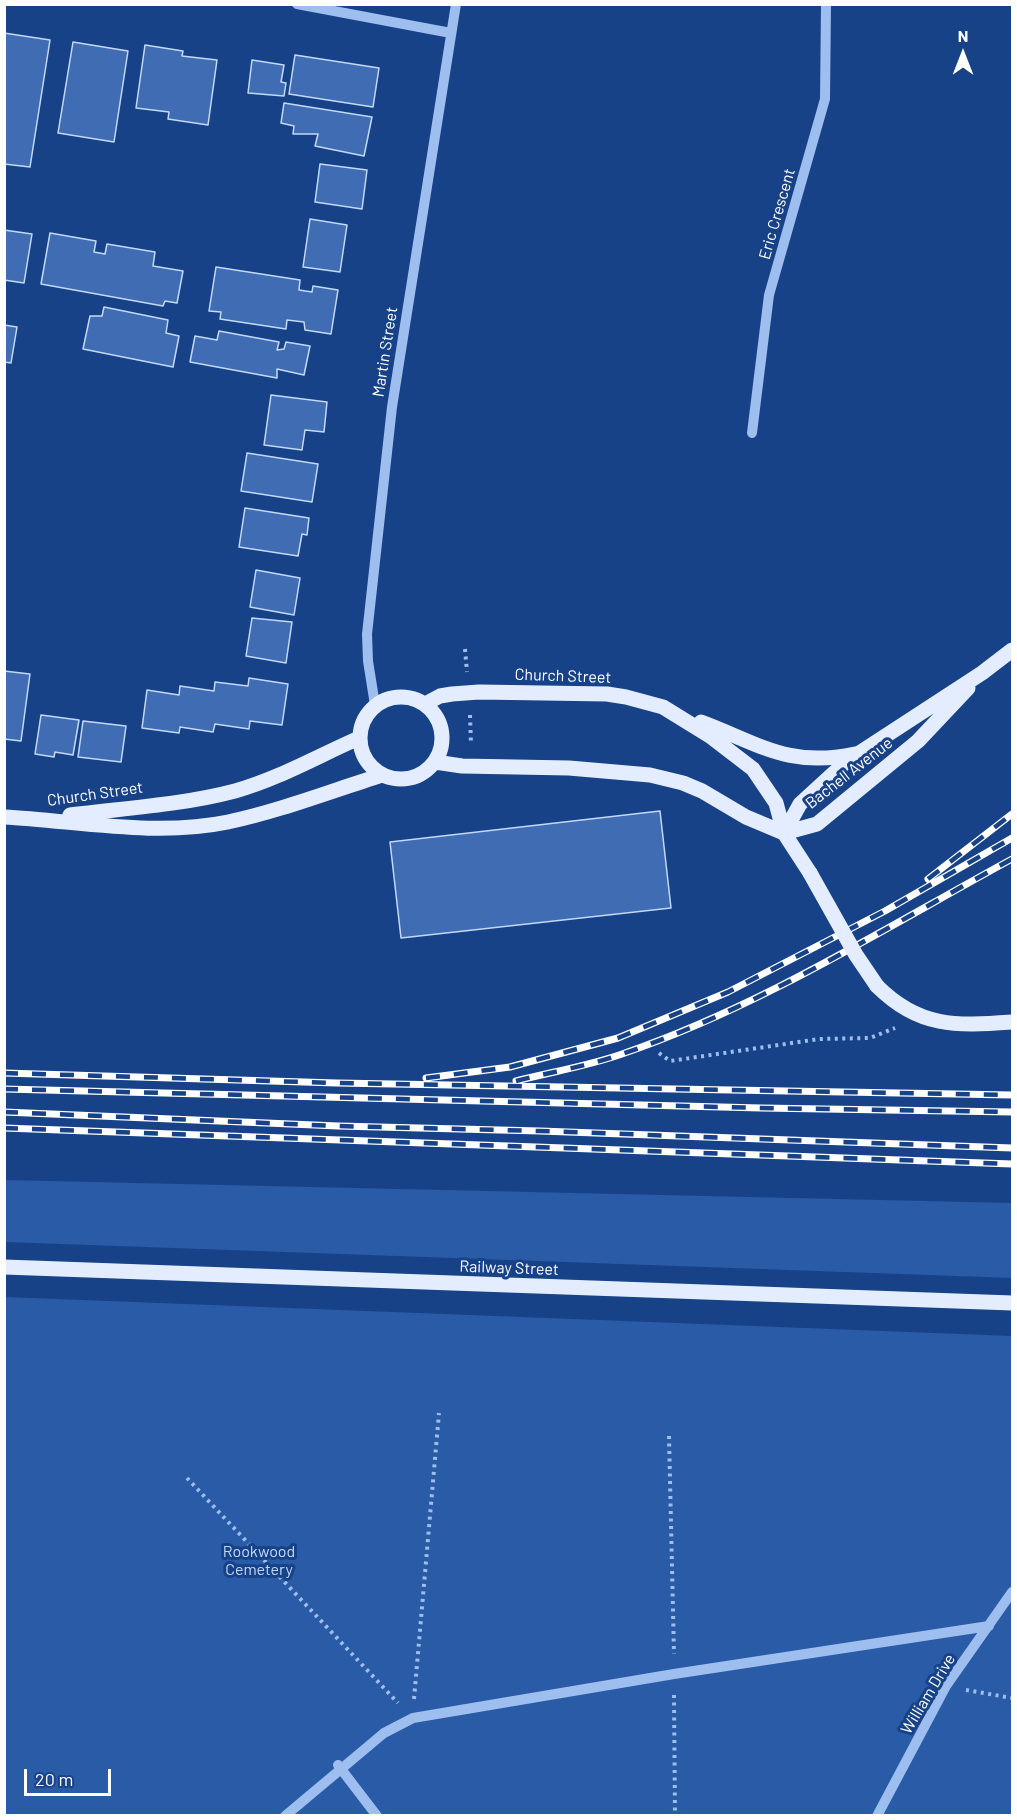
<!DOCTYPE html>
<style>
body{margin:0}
#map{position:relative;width:1017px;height:1820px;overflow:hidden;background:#174288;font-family:Barlow,sans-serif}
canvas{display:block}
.frame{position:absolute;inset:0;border:6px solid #fff;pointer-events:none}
.north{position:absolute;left:933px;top:24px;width:60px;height:60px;-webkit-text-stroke:4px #174288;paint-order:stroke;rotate:0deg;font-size:16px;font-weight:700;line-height:24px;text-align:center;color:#fff}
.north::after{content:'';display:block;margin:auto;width:21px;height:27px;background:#fff;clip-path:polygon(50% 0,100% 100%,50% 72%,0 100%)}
.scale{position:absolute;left:24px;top:1769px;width:87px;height:27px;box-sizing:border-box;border:3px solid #fff;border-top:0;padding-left:8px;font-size:18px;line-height:21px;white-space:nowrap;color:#fff;-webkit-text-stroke:4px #174288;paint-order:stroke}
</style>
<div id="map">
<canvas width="1017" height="1820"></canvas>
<div class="frame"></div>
<div class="north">N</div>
<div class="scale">20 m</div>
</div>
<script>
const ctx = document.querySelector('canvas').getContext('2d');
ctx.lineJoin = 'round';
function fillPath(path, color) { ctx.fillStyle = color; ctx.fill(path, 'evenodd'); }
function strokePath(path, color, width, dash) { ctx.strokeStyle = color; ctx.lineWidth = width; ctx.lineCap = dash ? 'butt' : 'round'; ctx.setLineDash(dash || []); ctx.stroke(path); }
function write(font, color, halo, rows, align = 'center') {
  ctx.font = font + ' Barlow,sans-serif'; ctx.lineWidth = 6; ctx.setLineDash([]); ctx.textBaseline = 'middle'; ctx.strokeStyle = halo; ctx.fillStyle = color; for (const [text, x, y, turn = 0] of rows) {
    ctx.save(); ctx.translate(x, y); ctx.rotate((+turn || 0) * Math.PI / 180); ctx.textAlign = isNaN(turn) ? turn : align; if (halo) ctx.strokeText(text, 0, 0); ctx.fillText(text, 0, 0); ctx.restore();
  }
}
fillPath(new Path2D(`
 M5 1180 1012 1203V1278L5 1242Z
 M5 1297 1012 1336V1815H5Z`), '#295ba6');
const building = new Path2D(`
 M4 33 50 40 30 167 4 164Z
 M73 42 128 51 114 142 58 133Z
 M145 45 183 51 182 56 217 60 208 125 168 119 169 112 136 108Z
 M295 55 379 68 373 107 289 94Z
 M252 60 284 65 281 82 286 83 284 96 248 93Z
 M284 103 372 117 364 156 315 146 318 134H293L294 126 281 123Z
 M320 164 367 170 362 209 315 202Z
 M310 219 347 225 340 272 303 267Z
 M4 230 32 234 24 283 4 280Z
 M50 233 96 241 94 252 105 254 107 244 155 252 153 266 183 271 177 303 165 301 163 306 41 284Z
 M216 267 300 280 299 290 312 292 313 286 338 290 331 334 305 330 304 322 287 320 286 329 220 319 221 312 209 311Z
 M104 307 168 320 166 333 179 336 173 367 83 349 90 316H102Z
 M4 325 17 327 11 363 4 362Z
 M219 331 279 342 277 350 284 349 286 342 310 346 304 375 277 369V378L190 362 195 336 217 340Z
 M271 395 327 402 324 432 305 430 302 450 264 445Z
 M247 453 318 464 312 502 241 491Z
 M245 508 309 518 307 535 302 534 298 556 239 547Z
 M256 570 300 578 294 615 250 607Z
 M252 618 292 622 286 663 246 656Z
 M4 671 30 674 21 741 4 739Z
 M249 678 288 684 282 725 250 721 249 729 215 724 213 732 180 727 179 733 142 728 147 690 179 695 180 686 214 691 215 682 248 686Z
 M41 715 79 720 73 755 55 752 54 757 35 754Z
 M83 721 126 726 121 762 78 757Z
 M660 811 671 908 401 938 390 842Z`);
fillPath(building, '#3f6cb2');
strokePath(building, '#c3d9fa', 1.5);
strokePath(new Path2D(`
 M465 649 467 672
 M470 715 471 744
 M659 1053 670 1061 819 1039 870 1038 895 1028
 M669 1436 674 1654
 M187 1478 398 1703
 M966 1690 1012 1698
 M674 1695 675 1816
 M414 1699 439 1413`), '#9dbeee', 4, [3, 4.5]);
strokePath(new Path2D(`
 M297 4 451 33
 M752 433 769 295 825 99 826 4
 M375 705 368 661 367 634 392 407 456 4
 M338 1765 377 1816
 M285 1816 384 1733 413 1718 674 1674 989 1626
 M877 1816 946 1686 1012 1592`), '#9dbeee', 10);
strokePath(new Path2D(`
 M360 738a41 41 0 1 1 82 0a41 41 0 1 1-82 0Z
 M425 704 440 696 452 694 479 692 607 694 626 697 663 707 710 736 753 769 776 803 784 833 810 873
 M701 722C760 744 788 768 855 754
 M435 762 462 766 569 768 650 775 683 783 702 791 746 817 784 833
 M70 815C125 808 182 805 235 791 278 779 318 756 359 738
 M4 817C78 821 156 837 228 822 280 811 331 791 382 775
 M784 833 800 804 847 761 982 673 1012 650
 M784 833 817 824 918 741 968 688
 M877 986C919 1028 956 1026 1012 1022
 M4 1267 1012 1303`), '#e4edff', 15);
const rail = new Path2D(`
 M928 879 1012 814
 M4 1073 337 1083 1012 1095
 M426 1078 510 1067 618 1038 728 992 885 911 1012 838
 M516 1081C551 1072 588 1066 622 1054 760 1007 885 928 1012 859
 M4 1089 761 1108 1012 1112
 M4 1112 338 1126 540 1131 1012 1148
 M4 1128 1012 1164`);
strokePath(rail, '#fff', 7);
strokePath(rail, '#174288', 4.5, [14]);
strokePath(new Path2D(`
 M810 873 856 955 877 986`), '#e4edff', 15);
write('16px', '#fff', '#174288', [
 ["Eric Crescent",777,214,-74],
 ["Martin Street",385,352,-81],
 ["Church Street",563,676,2],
 ["Bachell Avenue",849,773,-38],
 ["Church Street",95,794,-8],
 ["Railway Street",509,1268,2],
 ["William Drive",928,1694,-59]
]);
write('16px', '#c3d9fa', '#174288', [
 ["Rookwood",259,1552],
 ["Cemetery",259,1570]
]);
</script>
